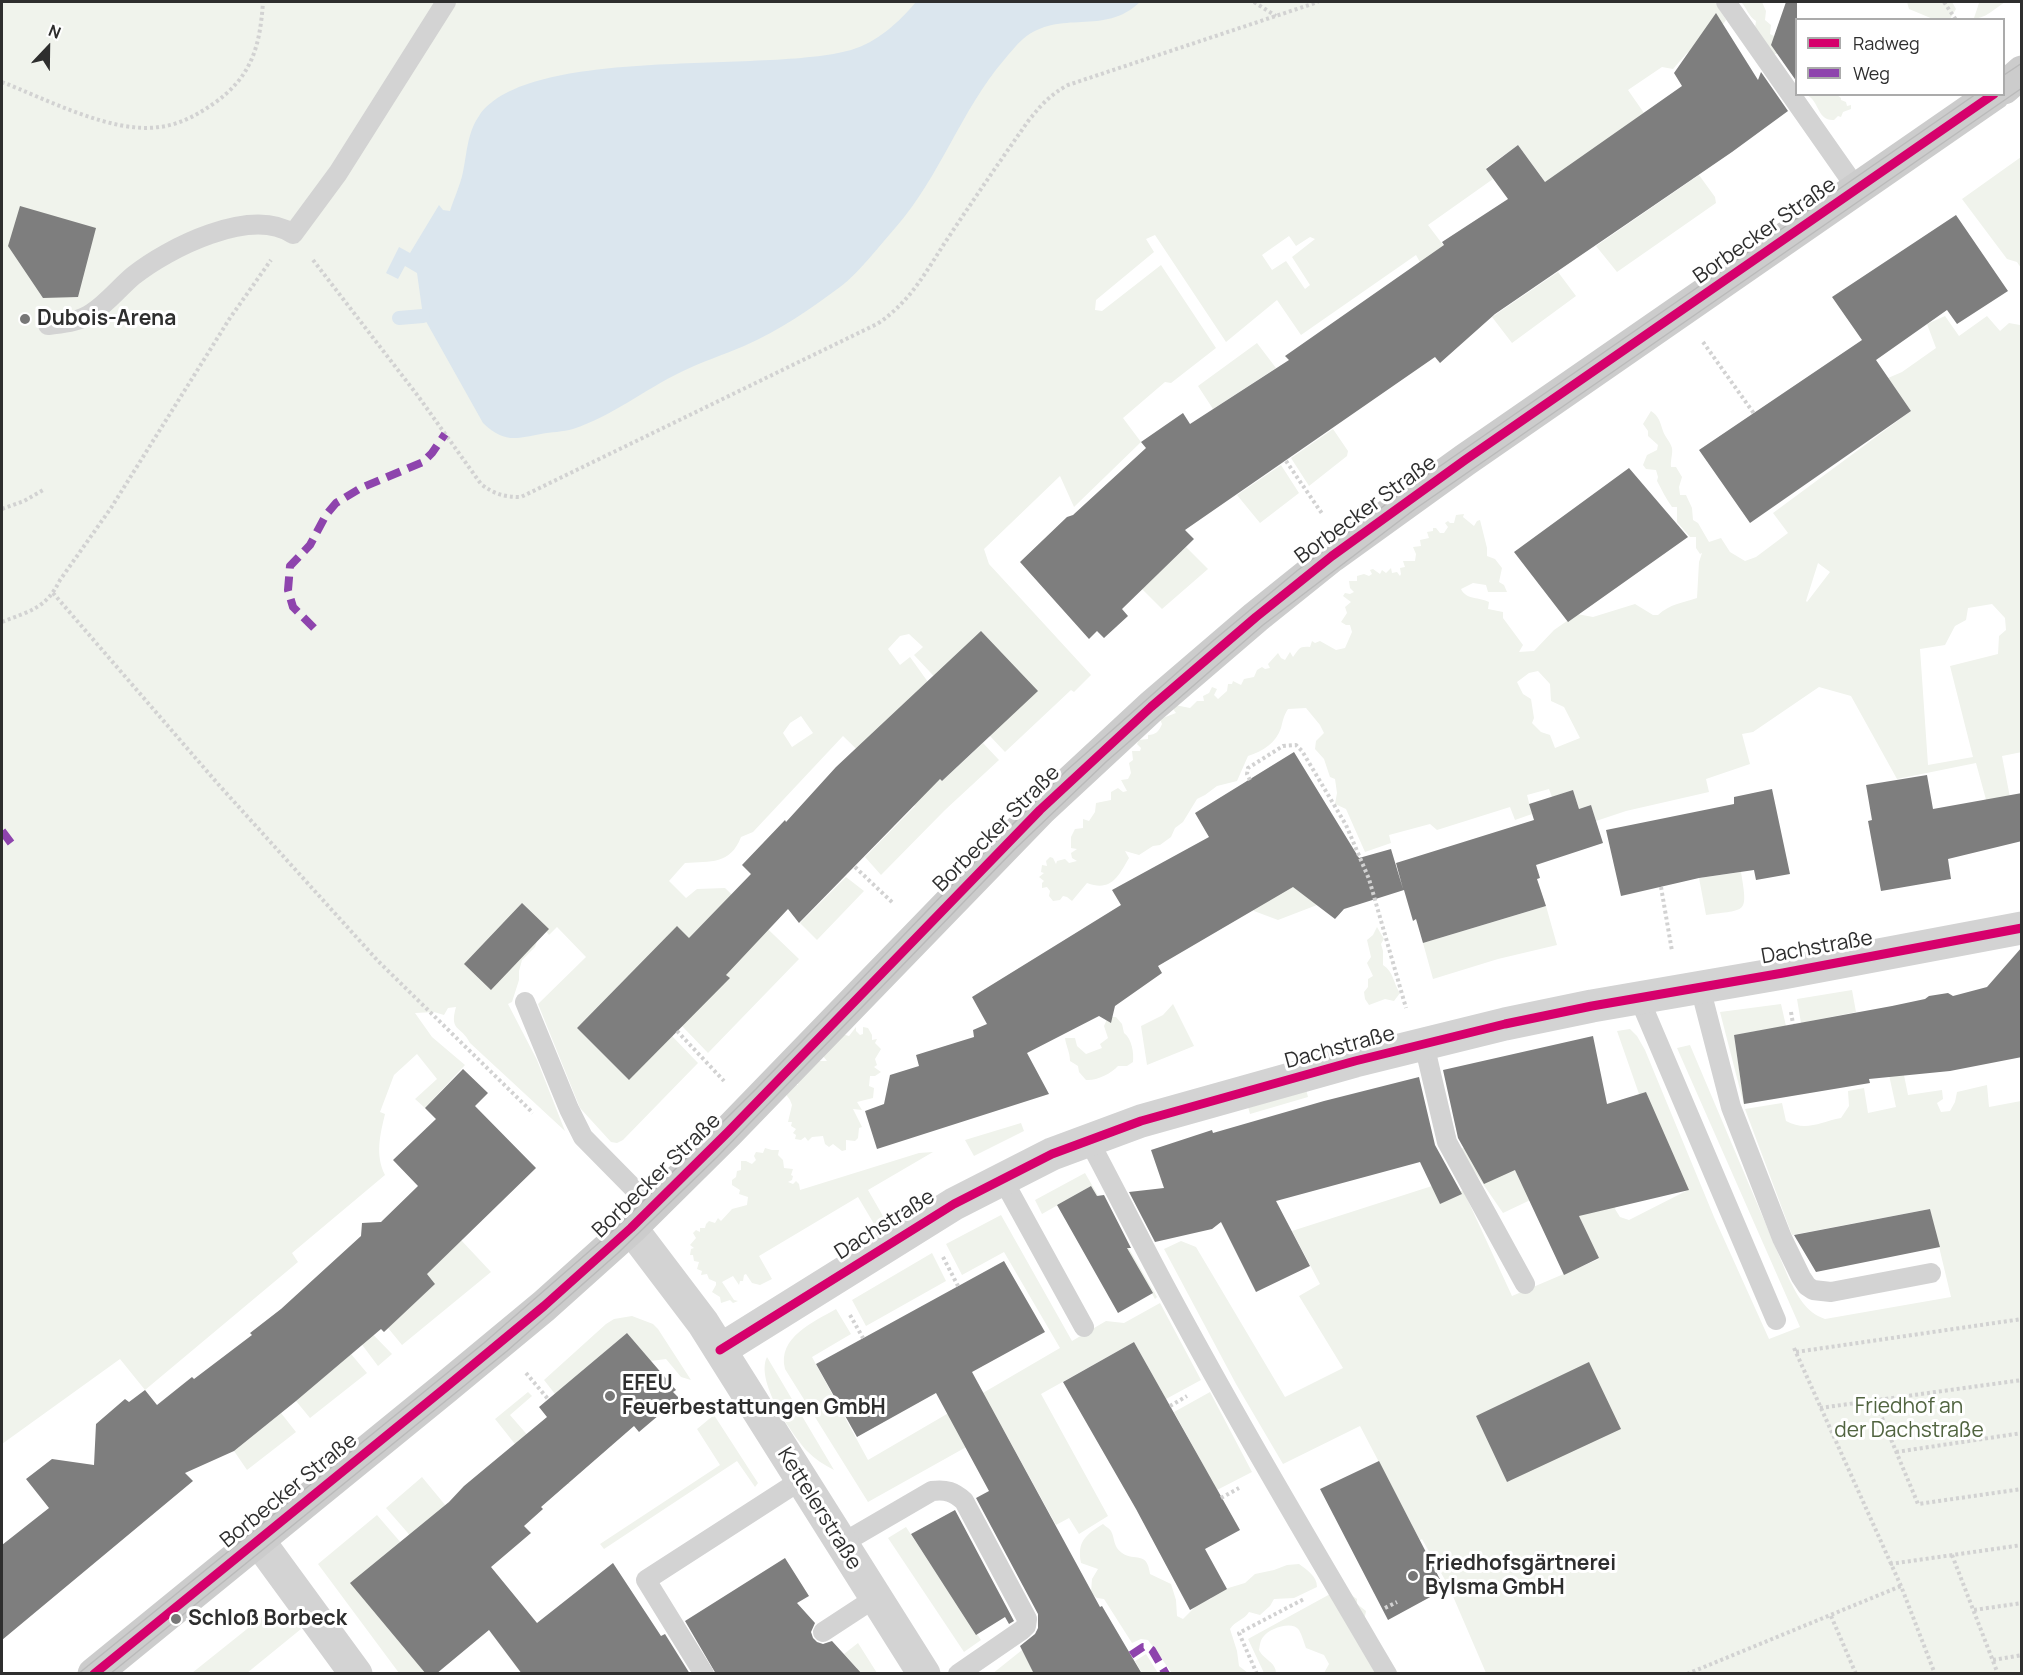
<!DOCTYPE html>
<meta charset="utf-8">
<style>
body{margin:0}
#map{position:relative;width:2023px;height:1675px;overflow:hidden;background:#fff;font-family:Manrope,sans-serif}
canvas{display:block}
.frame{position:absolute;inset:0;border:3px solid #2e2e2e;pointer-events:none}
.legend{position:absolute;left:1795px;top:18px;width:210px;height:78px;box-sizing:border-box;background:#fff;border:2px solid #ababab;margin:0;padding:8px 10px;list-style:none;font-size:18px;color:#2e2e2e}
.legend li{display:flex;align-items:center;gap:12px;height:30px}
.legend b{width:30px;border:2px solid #ababab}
.north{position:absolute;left:18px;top:18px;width:60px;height:60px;-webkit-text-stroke:4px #fff;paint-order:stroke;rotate:22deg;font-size:16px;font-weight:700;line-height:24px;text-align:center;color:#2e2e2e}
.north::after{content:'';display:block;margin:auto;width:21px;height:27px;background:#2e2e2e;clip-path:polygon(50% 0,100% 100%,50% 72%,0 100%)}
</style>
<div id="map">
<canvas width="2023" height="1675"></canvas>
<div class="frame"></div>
<ul class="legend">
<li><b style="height:8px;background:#d6006c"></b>Radweg</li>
<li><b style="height:8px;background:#8e44ad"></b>Weg</li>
</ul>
<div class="north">N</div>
</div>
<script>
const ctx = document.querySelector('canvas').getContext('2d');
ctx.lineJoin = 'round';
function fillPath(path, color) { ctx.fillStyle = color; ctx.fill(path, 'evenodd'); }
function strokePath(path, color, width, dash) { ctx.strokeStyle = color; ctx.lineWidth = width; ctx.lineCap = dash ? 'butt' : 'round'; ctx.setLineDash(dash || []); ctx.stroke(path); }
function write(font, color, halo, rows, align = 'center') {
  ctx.font = font + ' Manrope,sans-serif'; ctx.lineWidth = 6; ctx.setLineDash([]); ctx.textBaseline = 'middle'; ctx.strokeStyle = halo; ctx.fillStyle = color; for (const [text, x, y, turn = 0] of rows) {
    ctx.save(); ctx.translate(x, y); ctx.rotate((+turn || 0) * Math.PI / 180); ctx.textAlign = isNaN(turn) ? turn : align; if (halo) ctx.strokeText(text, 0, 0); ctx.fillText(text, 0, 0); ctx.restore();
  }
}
fillPath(new Path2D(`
 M2 2H1715L1726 20 1718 31 1687 53 1673 69 1662 67 1628 90 1644 113 1546 183 1518 145 1486 168 1493 179 1428 225 1450 254 1425 271 1416 255 1301 335 1277 300 1226 342 1155 235 1146 239 1154 252 1096 300 1095 310 1102 311 1161 265 1216 348 1171 383 1165 382 1123 418 1141 442 1074 507 1060 476 984 549 989 564 1091 675 1074 692 1071 690 1005 752 914 655 923 647 909 634 900 636 888 649 900 665 910 657 928 682 886 722 942 781 983 743 999 760 945 810 881 875 865 857 915 806 843 736 753 832 741 837C730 865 711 861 685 863L669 881 686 898 697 889 725 888 799 959 708 1053 682 1026 729 978 677 927 577 1028 628 1079 672 1036 698 1063 623 1140 617 1143 611 1142 580 1108 538 1004 586 957 557 927 549 935 533 917 537 941 535 947 522 960 519 971V980L512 1002 508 1004 537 1060 565 1131 470 1043C461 1025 449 1032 456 1007L448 1008 444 1015 434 1012 415 1013 432 1037 465 1065 425 1108 415 1099 437 1079 417 1054 394 1075 380 1112 385 1114C380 1135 375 1155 385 1175L292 1253 298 1262 145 1390 120 1359 2 1444ZM1289 236 1296 246 1310 237 1315 239 1292 257 1310 285 1305 289 1286 261 1272 270 1262 255ZM801 716 813 733 792 747 783 733 790 723Z
 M1741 2H1762L1766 11 1765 20 1771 25 1770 34 1776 37 1778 54H1773L1755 28 1756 21C1748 16 1747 8 1741 2Z
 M1907 2H1952L1956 9 1950 19H1933L1909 9Z
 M1986 2H2005C1994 9 1985 20 1969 19L1974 18 1979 3Z
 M1807 95H1834L1835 96 1837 95 1841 98V100L1846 102 1847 106 1851 105V109L1843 112 1841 117 1838 116 1834 120C1817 121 1820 102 1807 95Z
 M2021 157V268L2017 262 2007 259 1962 199Z
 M1699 175 1715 197 1716 203 1617 272 1596 246Z
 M1558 272 1576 296 1512 343 1492 317Z
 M1945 316 1959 336 1987 316 2000 331 2009 323 2020 325 2021 319 2022 752 2002 756 2013 813 1991 818 1976 763 1897 779 1851 696 1819 687 1753 732 1742 734 1750 764 1706 779 1709 792 1626 811 1596 821 1591 805 1579 809 1573 790 1552 797 1549 789 1527 795 1532 814 1515 820 1510 807 1437 830 1430 824 1389 835 1391 843 1365 852 1346 809 1335 804 1337 793 1335 779 1330 777 1324 759 1315 749 1316 741 1324 733 1320 725 1306 708 1288 709C1284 715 1283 720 1281 728 1276 743 1263 751 1248 756L1237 781 1217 786 1205 795 1197 799 1183 822 1175 828 1171 837 1160 845 1153 846 1139 855 1125 851 1129 858C1118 877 1111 892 1087 883L1072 901 1067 897 1063 896 1060 900 1053 901 1049 896 1050 891 1047 887 1042 888V883L1044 881 1039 877 1044 873 1041 872 1042 865 1047 866 1046 861 1050 857 1053 858 1056 864 1057 861 1065 859 1069 863 1077 861 1072 858 1071 853 1077 849 1071 848V837L1075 829 1083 828V819L1089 821 1095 812 1096 803 1111 800V792L1118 788 1123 792 1127 791 1121 780 1128 779 1131 773 1129 763 1133 760 1132 751H1140L1141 748 1137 744 1139 740 1148 739V735C1156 735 1159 731 1162 724L1160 719 1176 713 1173 709 1175 705 1190 708 1197 701H1204L1203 696 1209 693 1212 687 1217 689 1214 695 1218 699 1227 691 1228 684H1232L1233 681 1241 685 1244 679 1254 677 1257 670 1262 667 1265 669 1270 668 1268 664 1278 653 1281 658 1285 660 1290 652 1293 657C1299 649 1299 646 1310 647L1312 641 1315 643 1320 641 1336 650 1345 648 1352 632 1350 625H1346L1341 622 1347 613 1345 607 1351 602 1343 596 1345 593 1350 594 1354 592 1350 588 1349 581H1357V576L1364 574 1369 576 1372 574 1370 570 1373 569 1380 574 1382 570 1386 573 1391 568 1392 573 1397 572 1400 576 1401 574 1400 568 1405 567 1403 561H1415L1416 554 1413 547 1421 546 1420 540 1429 538 1427 532 1433 531V528H1436L1440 533H1444L1448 527 1445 523 1448 521 1450 523H1454L1456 515 1464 514 1463 517 1474 526 1477 521 1480 520 1487 548V556L1495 559 1502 568 1499 582 1504 585 1507 592H1488L1486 585 1473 583 1461 589C1466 600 1480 597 1489 602L1488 609 1503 612V618L1523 645 1519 652 1534 651 1554 630 1577 614 1593 617 1635 604 1653 615H1658C1670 604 1682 603 1697 598L1699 562 1702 553 1700 554 1696 548V537H1690L1677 522V507H1672C1666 499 1662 490 1657 481L1658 477 1656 470 1646 469 1643 465 1647 455 1657 450 1658 445 1648 436V431L1643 424 1651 411C1659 416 1660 422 1663 431 1665 437 1670 441 1672 448 1673 454 1670 461 1671 467H1676L1682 477 1679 487 1680 495H1686L1692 508 1693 520 1698 523 1709 542 1721 538 1730 552 1745 561 1756 557 1788 533 1773 513 1911 411 1888 378 1902 372 1936 348 1927 324ZM1818 563 1830 572 1807 602 1806 601ZM1992 604 2005 618 2006 630 1999 636 1998 654 1950 666 1973 757 1928 765 1920 649 1945 645 1955 626 1966 620 1968 608ZM1538 671 1550 684 1551 701 1564 707 1580 738 1555 748 1550 735 1541 732 1532 723 1534 718 1531 699 1523 694 1517 682 1529 673Z
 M1257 343 1276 368 1213 409 1198 386Z
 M1333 429 1348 451 1347 456 1309 486 1291 458Z
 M1281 465 1299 493 1260 523 1237 495Z
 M1186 547 1208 569 1162 609 1142 589Z
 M1741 872C1748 915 1747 909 1706 915L1699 878Z
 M846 877 864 891 817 940 800 923Z
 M1336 881 1317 905 1278 920 1254 911 1242 892Z
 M1546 906 1557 945 1498 959 1433 979 1423 943Z
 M1377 927 1384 939 1381 944 1383 951V965C1394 972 1393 983 1400 993L1394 1001 1385 999 1369 1005 1365 999 1364 992 1368 987V979L1373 976 1367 963 1371 957 1367 940 1373 935Z
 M1852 990 1856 1012 1801 1023 1797 999Z
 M1173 1004 1194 1046 1147 1065 1141 1026 1163 1015Z
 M1781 1004 1786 1026 1734 1035 1745 1109 1782 1103 1786 1121C1806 1132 1820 1122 1841 1118L1849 1106 1848 1091 1864 1088 1868 1113 1896 1107 1889 1075 1899 1050 1908 1095 1942 1090 1943 1099 1937 1103 1941 1112 1950 1111 1955 1102 1957 1092 1987 1085 1989 1107 2021 1101V1673H1486L1449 1587 1422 1539 1420 1540 1360 1426 1283 1464 1236 1384 1164 1249 1181 1241 1196 1247 1285 1397 1343 1368 1299 1296 1320 1284 1292 1231 1432 1186 1440 1204 1463 1190 1512 1296 1599 1259 1564 1184 1503 1213 1459 1149 1489 1142 1617 1200 1615 1209 1620 1217 1629 1220 1688 1190 1639 1094 1617 1031 1630 1029 1637 1036 1645 1050 1714 1217 1769 1339 1800 1327 1677 1048 1690 1045 1789 1279C1798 1296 1805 1312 1825 1319L1951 1297 1930 1209 1792 1235 1745 1109 1720 1012Z
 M1108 1017H1116L1122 1024 1124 1033C1132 1039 1134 1053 1133 1062L1127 1066H1118C1111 1074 1096 1081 1086 1080L1079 1072 1078 1066 1070 1061C1070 1052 1066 1046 1065 1038H1075L1077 1046 1086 1054 1102 1048 1100 1044 1108 1038 1104 1026Z
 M856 1027V1031L860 1035 863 1034V1027L868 1028 872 1035V1040L877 1039 875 1043 881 1049 875 1059 877 1065 874 1067 881 1072 875 1076H870L869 1086 874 1088 873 1098 857 1102 862 1110 853 1109 862 1127 859 1128 858 1138 855 1141 846 1140V1150L842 1151 833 1144 829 1147 825 1144 823 1136 812 1137 808 1141 805 1137 801 1140 795 1139 796 1135 793 1133 796 1129 791 1126 792 1122H788L792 1105 790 1100 785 1093 790 1085H798L797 1082 818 1061H827L823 1056 842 1034 849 1036Z
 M1306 1089 1308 1097 1250 1114 1248 1107Z
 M1021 1123 1024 1131 974 1156 965 1140Z
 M765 1148 772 1150H779L778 1155 783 1160 784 1168 793 1169 791 1175 793 1176 792 1180 788 1182 793 1184 796 1181 799 1184 800 1190 919 1153 933 1152 868 1190 887 1223 877 1229 858 1197 759 1256 772 1279 760 1285 752 1283 746 1274 744 1275 743 1281H740L739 1285 733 1276 722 1282 734 1300 738 1301 733 1303 730 1300 721 1303 720 1297 712 1292 716 1285V1282L709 1279 707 1274 701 1275 702 1271 697 1269 699 1262 694 1261 693 1255H690L691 1249 694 1248 690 1245 696 1238 693 1233 696 1230 700 1232V1228H705L706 1224 709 1221 715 1223 718 1218 721 1221 732 1209 747 1205 748 1197 739 1194 740 1190 732 1185V1180L736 1177 737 1171 741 1170V1161H746L752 1164 756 1160 754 1156 756 1152 763 1153Z
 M1085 1173 1157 1297 1155 1299 1091 1186 1042 1214 1035 1200Z
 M1001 1215 1072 1341 1106 1321 1124 1323 1160 1303 1201 1380 1166 1399 1134 1342 1041 1394 1108 1516 1079 1534 1069 1518 1056 1525 1002 1427 868 1502 785 1369C777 1337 814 1322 836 1309L851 1334 812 1357 868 1460 1060 1348 1004 1252 962 1275 946 1244Z
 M461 1240 491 1272 402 1345 388 1328 435 1284 427 1274Z
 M932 1253 946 1281 866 1326 852 1300Z
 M321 1290 358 1319 392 1354 378 1366Z
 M632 1316 653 1324 658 1329 691 1380 681 1377 666 1359 651 1361 627 1333 555 1394 544 1380 606 1324 614 1319Z
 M351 1354 367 1373 310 1418 296 1401Z
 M767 1357 834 1470C824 1465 815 1459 807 1451 791 1433 755 1381 767 1357Z
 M528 1392 532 1396 510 1415 570 1484C543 1486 512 1439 495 1419Z
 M1210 1392 1252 1472 1217 1490 1174 1412Z
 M281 1413 296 1432 247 1470 234 1451Z
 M714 1415 758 1483 755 1487 737 1461 604 1549 600 1544 720 1465 697 1429Z
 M422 1477 484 1552 457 1596 407 1532 386 1508Z
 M377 1515 402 1544 433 1673H399L318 1564Z
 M1103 1524C1106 1527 1109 1528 1111 1531 1115 1538 1113 1547 1122 1553 1135 1562 1147 1550 1150 1574L1171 1584 1176 1600 1177 1616 1183 1619 1199 1603 1211 1599 1215 1592 1245 1583 1255 1574 1274 1570 1287 1565 1299 1564C1307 1570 1317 1576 1317 1587L1294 1598 1274 1599 1270 1606 1260 1615 1249 1612C1244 1620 1235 1621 1230 1629L1237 1651 1239 1666 1248 1673H1172L1148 1640 1141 1639 1132 1643 1104 1599 1097 1598 1091 1593 1092 1579 1098 1569 1081 1563C1077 1542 1085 1535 1103 1524Z
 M906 1527 981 1640 964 1652 888 1538Z
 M1332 1593 1350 1594 1357 1599V1604L1366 1611 1364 1621 1398 1673H1324L1329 1664 1324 1655 1306 1648C1304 1643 1302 1635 1299 1630 1292 1620 1269 1629 1264 1636 1260 1640 1260 1645 1259 1650 1264 1660 1276 1662 1276 1673H1264L1248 1639Z
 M274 1610C287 1612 292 1619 301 1629L247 1673H192L267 1613Z
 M858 1643 877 1673H852L857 1668 844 1654Z
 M1022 1650 1034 1673 992 1674Z
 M1146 1654 1158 1673H1142L1135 1661Z`), '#f0f3ec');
fillPath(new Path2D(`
 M916 2H1140C1104 37 1060 8 1023 39 1016 45 1010 53 1004 60 961 110 940 177 896 227 880 245 859 273 840 287 810 309 779 331 744 346 723 355 701 362 681 372 644 390 612 416 573 429 563 432 551 432 541 434 515 439 504 443 483 423L423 316 417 273 405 266 398 279 386 273 399 247 410 253 439 205 443 210 450 211C454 198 460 186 463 172 467 154 467 133 479 116 528 44 766 74 851 50 878 42 899 22 916 2Z`), '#dbe6ee');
strokePath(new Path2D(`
 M399 318 423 316`), '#dbe6ee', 14);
fillPath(new Path2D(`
 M1786 2H1797V82L1771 45Z
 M1716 13 1758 80 1761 72 1788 111 1732 152 1495 314 1440 363 1435 357 1185 530 1194 539 1122 609 1128 616 1104 638 1097 631 1089 639 1020 562 1067 517 1073 515 1146 448 1141 442 1183 413 1190 424 1289 360 1285 356 1444 245 1442 242 1508 199 1486 169 1518 145 1545 182 1682 86 1674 73Z
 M20 206 96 228 78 297 43 298 8 246Z
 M1956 215 2008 291 1957 324 1947 310 1876 360 1911 411 1750 523 1699 450 1862 340 1832 297Z
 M1629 468 1688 537 1568 622 1514 552Z
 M981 631 1038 691 942 781 940 779 799 923 788 909 726 975 730 978 629 1080 577 1028 677 926 689 938 751 874 742 865 785 820 786 822 836 767Z
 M1294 752 1359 858 1391 849 1403 889 1396 863 1534 820 1529 804 1573 790 1579 809 1591 805 1603 843 1536 865 1540 878 1537 879 1546 906 1423 943 1416 919 1413 921 1404 890 1344 909 1335 919 1293 887 1158 966 1162 973 1115 1006 1111 1023 1099 1016 1027 1053 1049 1094 877 1149 865 1111 884 1104 890 1075 919 1066 916 1055 974 1037 973 1030 987 1024 972 997 1121 905 1112 890 1209 837 1195 813Z
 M1927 775 1933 809 2022 793V841L1948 859 1951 879 1881 891 1868 821 1872 820 1866 785Z
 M1772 789 1790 874 1756 880 1754 870 1699 878 1621 896 1606 830 1734 804V797Z
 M522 903 549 929 491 990 464 964Z
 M2022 947V1057L1950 1071 1869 1079 1870 1083 1744 1104 1734 1035 1892 1006 1925 999 1929 996 1948 993 1953 996 1987 987Z
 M1593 1036 1607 1104 1646 1092 1689 1190 1579 1216 1599 1258 1564 1275 1515 1170 1484 1184 1458 1138 1443 1070Z
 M463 1069 488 1093 475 1106 536 1168 427 1274 435 1284 384 1332 381 1329 296 1401 234 1451 185 1473 193 1481 2 1640V1545L49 1508 26 1479 52 1459 94 1465 96 1424 125 1399 129 1402 145 1390 157 1405 192 1377 194 1379 252 1335 250 1333 281 1309 361 1236 362 1223 381 1222 418 1186 393 1160 436 1119 425 1108Z
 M1419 1077 1435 1145 1462 1194 1440 1204 1420 1162 1276 1201 1310 1266 1256 1292 1221 1222 1212 1229 1155 1242 1129 1192 1164 1188 1151 1150 1212 1130 1213 1133 1324 1101Z
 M1091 1186 1097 1196 1104 1195 1131 1248H1127L1153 1293 1118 1313 1057 1205Z
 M1930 1209 1940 1247 1816 1272 1794 1235Z
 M1004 1261 1045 1332 972 1372 1100 1607 1102 1606 1142 1674H1034L1020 1646 1035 1634 1038 1628V1614L976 1498 989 1491 936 1393 857 1437 816 1364Z
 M627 1333 676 1390 673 1392 679 1398 639 1432 634 1426 541 1507 543 1509 524 1526 531 1533 491 1567 537 1623 613 1563 661 1636 665 1634 690 1674H522L489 1630 436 1674H426L350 1583 449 1502 464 1486 547 1417 539 1407Z
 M1134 1342 1240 1530 1205 1549 1227 1589 1190 1610 1136 1509 1063 1382Z
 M1589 1362 1621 1429 1507 1482 1476 1416Z
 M1379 1461 1445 1589 1388 1620 1320 1489Z
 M955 1510 1014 1621 1009 1624 1005 1617 976 1635 911 1534Z
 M785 1558 809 1596 797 1603 815 1623 811 1632 813 1638 817 1642 823 1644 832 1641 862 1674H716L685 1621Z`), '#7e7e7e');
strokePath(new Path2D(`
 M1254 2 1276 16
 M1944 2 1956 20
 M2 82C46 99 112 134 159 127 179 125 197 115 213 104 252 77 260 46 263 2
 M313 260 418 396 481 484C494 494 504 497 521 497L877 324C912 301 927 269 950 235 976 196 1002 158 1029 120 1041 105 1051 94 1068 85L1318 2
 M1703 342 1755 415
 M1286 461 1323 515
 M2 509 24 501 43 490
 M53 593 218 784 378 961 533 1113
 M2 622C29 611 46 609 60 580L111 508 230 318 271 260
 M1250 780 1247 774 1248 768 1283 746 1296 745 1302 751 1346 825 1369 879 1406 1008
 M855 867 894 904
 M1661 887 1672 951
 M1791 1012 1793 1024
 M677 1031 724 1081
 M943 1257 958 1286
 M850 1315 863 1338
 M1794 1348 1901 1586 1935 1674
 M1796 1352 2022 1319
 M526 1373 548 1399
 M1875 1401 1918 1504 2022 1489
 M1170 1406 1187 1396
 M1820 1408 2022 1380
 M1896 1452 2022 1433
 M1221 1498 1239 1488
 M1952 1555 1998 1674
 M1890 1564 2022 1545
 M1385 1608 1397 1602
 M1974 1610 2022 1603
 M1831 1616 1856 1674
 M1993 1660 2022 1655
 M1257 1674 1239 1633 1304 1599
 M1687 1674 1901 1586`), '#d2d2d2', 4, [3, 3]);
strokePath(new Path2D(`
 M1726 2 1857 189
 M48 325C63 323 79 322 92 313 107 303 119 288 133 276 168 248 251 206 293 234L338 173 446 2
 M1700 987 1731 1107 1782 1238 1801 1277 1807 1286 1813 1290 1831 1292 1931 1273
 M1639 998 1776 1320
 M525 1002 569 1109 583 1137 652 1207
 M1424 1044 1447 1142 1525 1284
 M1088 1139C1117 1193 1144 1248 1173 1301 1241 1427 1314 1550 1387 1674
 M1002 1178 1084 1327
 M841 1544 932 1491C946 1489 954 1492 964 1501L1027 1619 1026 1626 1022 1630 958 1674
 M823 1632 875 1598
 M704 1674 646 1580 801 1480`), '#d3d3d3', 20);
strokePath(new Path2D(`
 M631 1228 703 1323 924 1674
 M720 1350 954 1204 1052 1154 1141 1121 1355 1061 1505 1024 1592 1006 1783 973 2022 928
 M258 1540 356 1674`), '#d3d3d3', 33);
strokePath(new Path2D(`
 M2004 88 2022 72
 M94 1674 445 1388 544 1306 631 1228 728 1132 1040 810 1151 707 1256 617 1332 556 1465 460 1994 94`), '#ccc', 33);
strokePath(new Path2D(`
 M2004 75 2022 63
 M78 1674 484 1343 616 1228 756 1089 950 887 1066 771 1214 640 1298 570 1397 496 1976 94
 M110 1674 507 1351 618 1253 717 1157 1014 850 1107 761 1263 625 1415 509 2022 88`), '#bababa', 1.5);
strokePath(new Path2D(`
 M314 628 293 607 288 590 290 566 310 545 326 515 336 503 361 488 423 462 432 453 445 434
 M2 831 14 847
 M1131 1655 1143 1647H1148L1152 1650 1166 1674`), '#8e44ad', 8, [15, 8]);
strokePath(new Path2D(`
 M720 1350 954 1204 1052 1154 1141 1121 1355 1061 1505 1024 1592 1006 1783 973 2022 928
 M94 1674 445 1388 544 1306 631 1228 728 1132 1040 810 1151 707 1256 617 1332 556 1465 460 1994 94`), '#d6006c', 9);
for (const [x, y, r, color] of [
 [25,319,6,"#777"],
 [610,1396,6,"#777"],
 [1413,1576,6,"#777"],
 [176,1619,6,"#777"]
]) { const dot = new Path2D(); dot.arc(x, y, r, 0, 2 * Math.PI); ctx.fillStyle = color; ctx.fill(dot); strokePath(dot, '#fff', 2); }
write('21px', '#2e2e2e', '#fff', [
 ["Borbecker Straße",1765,231,-35],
 ["Borbecker Straße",1366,510,-36],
 ["Borbecker Straße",997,829,-45],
 ["Dachstraße",1817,948,-10],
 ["Dachstraße",1340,1048,-15],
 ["Borbecker Straße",657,1176,-44],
 ["Dachstraße",885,1225,-32],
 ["Borbecker Straße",289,1491,-39],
 ["Kettelerstraße",819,1509,58]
]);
write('bold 21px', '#2e2e2e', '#fff', [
 ["Dubois-Arena",37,319],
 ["EFEU",622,1384],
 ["Feuerbestattungen GmbH",622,1408],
 ["Friedhofsgärtnerei",1425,1564],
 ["Bylsma GmbH",1425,1588],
 ["Schloß Borbeck",188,1619]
], 'left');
write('21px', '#516440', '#fff', [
 ["Friedhof an",1909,1407],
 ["der Dachstraße",1909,1431]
]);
</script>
